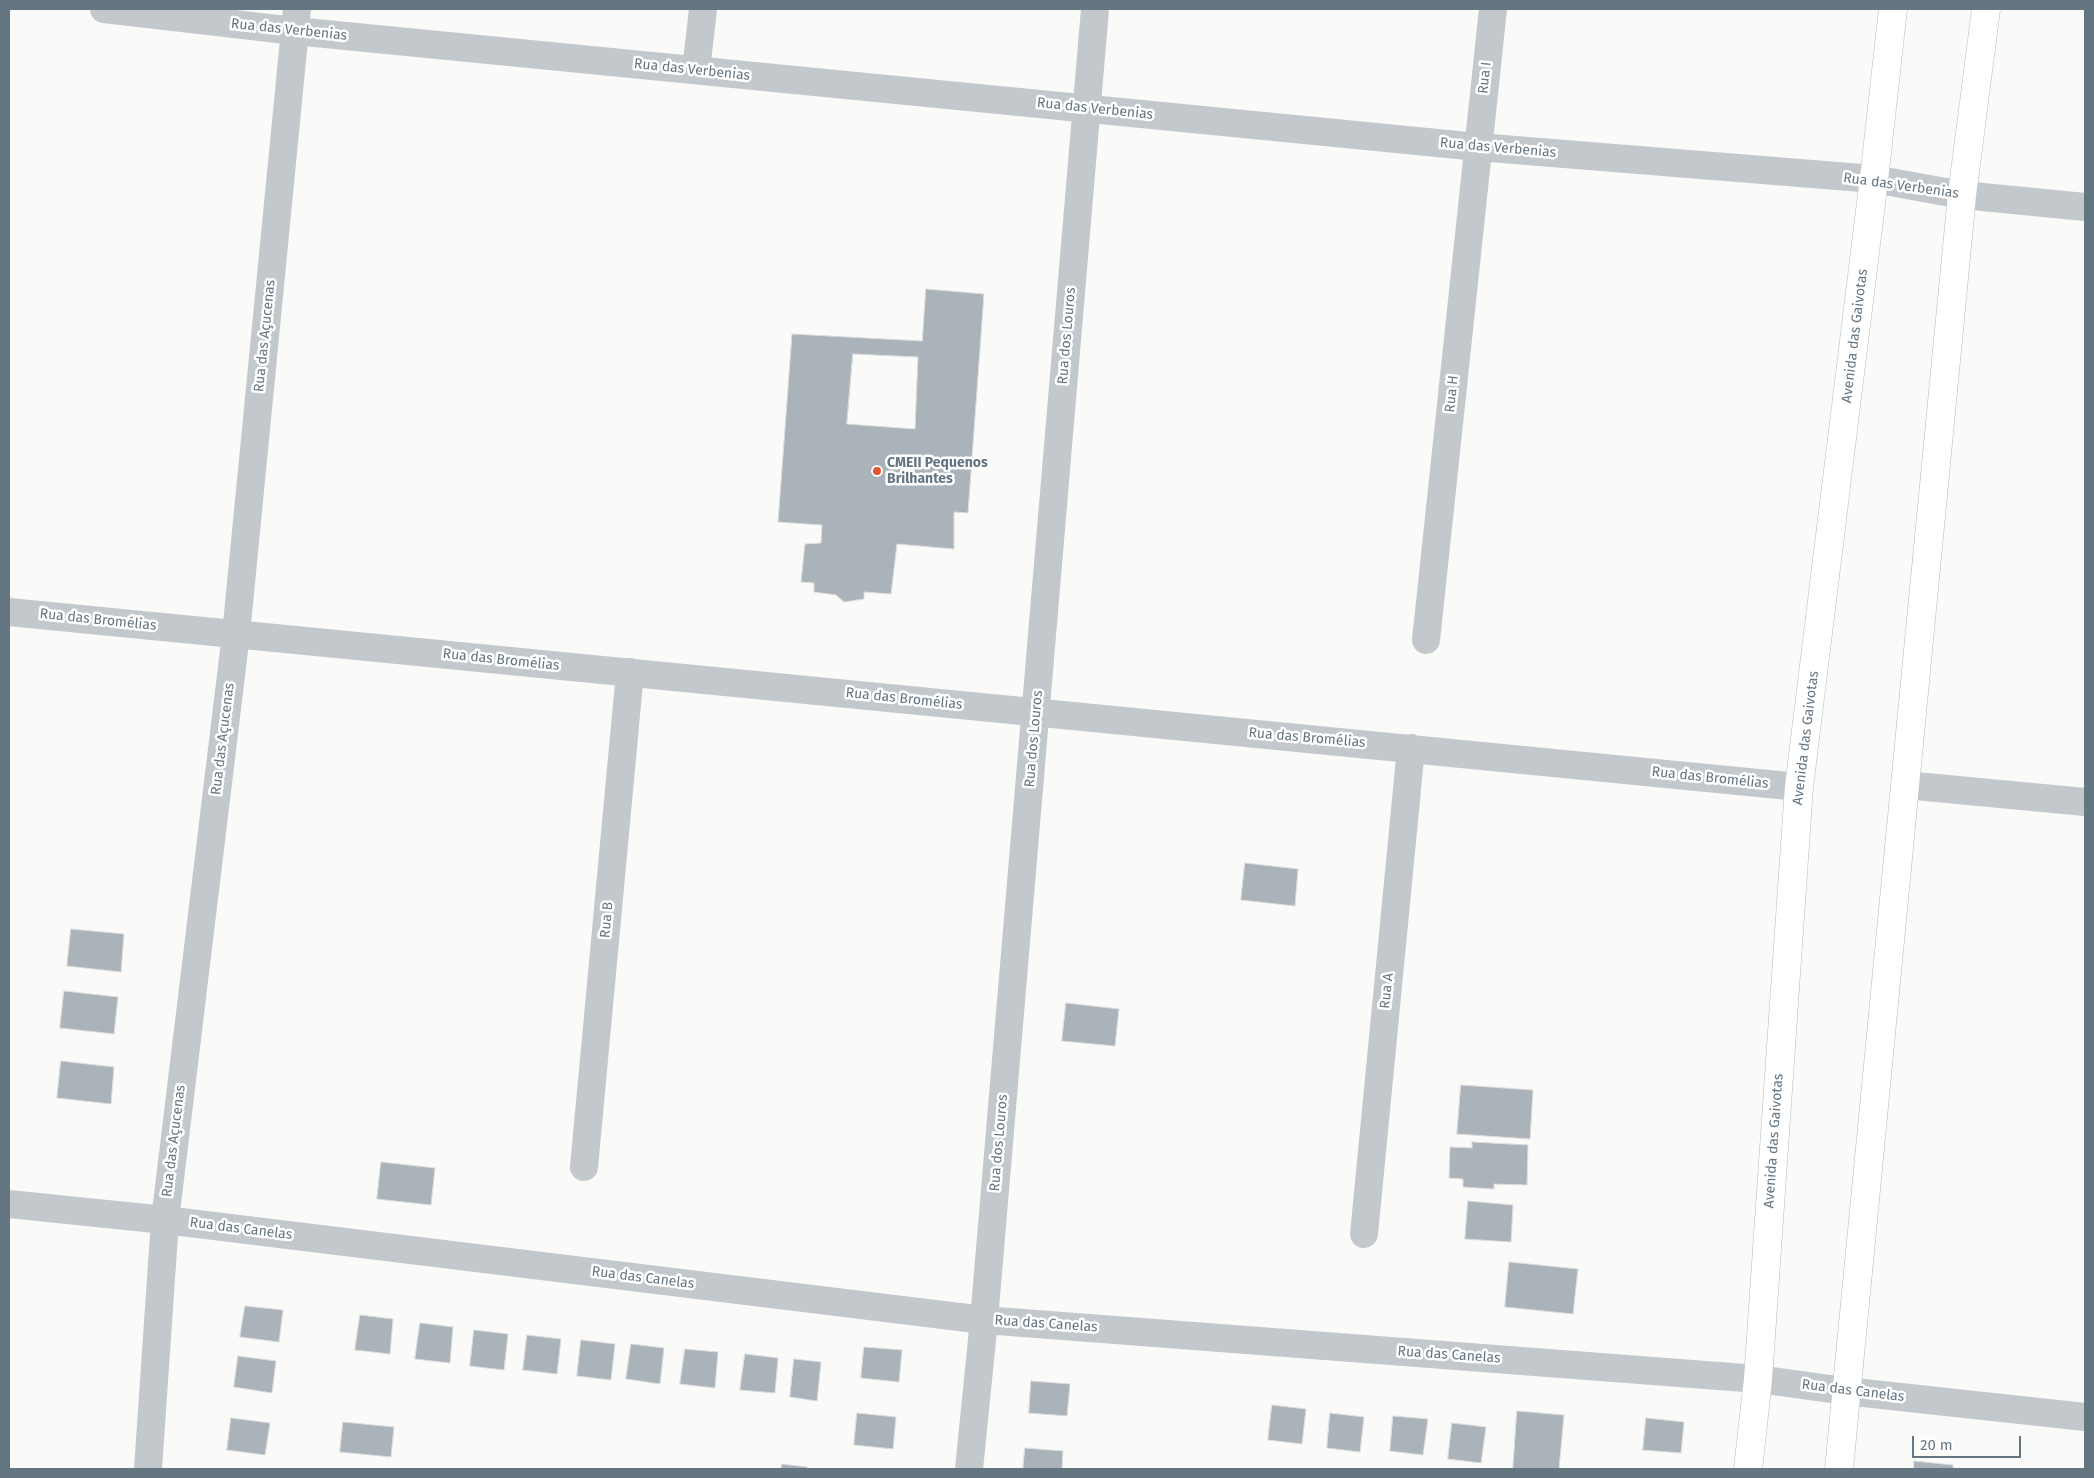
<!DOCTYPE html>
<meta charset="utf-8">
<style>
body{margin:0}
#map{position:relative;width:2094px;height:1478px;overflow:hidden;background:#fafaf8;font-family:"Fira Sans",sans-serif}
canvas{display:block}
.frame{position:absolute;inset:0;border:10px solid #657683;pointer-events:none}
.scale{position:absolute;left:1912px;top:1436px;width:109px;height:22px;box-sizing:border-box;border:2px solid #657683;border-top:0;padding-left:6px;font-size:15px;line-height:18px;white-space:nowrap;color:#657683;-webkit-text-stroke:4px #fff;paint-order:stroke}
</style>
<div id="map">
<canvas width="2094" height="1478"></canvas>
<div class="frame"></div>
<div class="scale">20 m</div>
</div>
<script>
const ctx = document.querySelector('canvas').getContext('2d');
ctx.lineJoin = 'round';
function fillPath(path, color) { ctx.fillStyle = color; ctx.fill(path, 'evenodd'); }
function strokePath(path, color, width, dash) { ctx.strokeStyle = color; ctx.lineWidth = width; ctx.lineCap = dash ? 'butt' : 'round'; ctx.setLineDash(dash || []); ctx.stroke(path); }
function write(font, color, halo, rows, align = 'center') {
  ctx.font = font + ' "Fira Sans",sans-serif'; ctx.lineWidth = 5; ctx.setLineDash([]); ctx.textBaseline = 'middle'; ctx.strokeStyle = halo; ctx.fillStyle = color; for (const [text, x, y, turn = 0] of rows) {
    ctx.save(); ctx.translate(x, y); ctx.rotate((+turn || 0) * Math.PI / 180); ctx.textAlign = isNaN(turn) ? turn : align; if (halo) ctx.strokeText(text, 0, 0); ctx.fillText(text, 0, 0); ctx.restore();
  }
}
const building = new Path2D(`
 M926 289 984 294 968 513 954 512V549L897 544 891 594 864 592V599L844 602 836 595 814 592V583L801 582 805 544 821 543 822 525 778 522 792 334 922 341ZM853 354 918 357 915 429 847 424Z
 M1245 863 1298 869 1295 906 1241 900Z
 M71 929 124 934 121 972 67 966Z
 M64 991 118 997 114 1034 60 1028Z
 M1066 1003 1119 1009 1115 1046 1062 1041Z
 M61 1061 114 1067 111 1104 57 1098Z
 M1461 1085 1533 1090 1530 1139 1457 1134Z
 M1472 1142 1528 1145 1527 1185 1494 1184V1189L1463 1187V1179L1449 1178 1450 1147 1472 1148Z
 M381 1162 435 1168 431 1205 377 1199Z
 M1468 1201 1513 1205 1511 1242 1465 1239Z
 M1509 1262 1578 1269 1573 1314 1505 1307Z
 M245 1306 283 1310 279 1342 240 1337Z
 M360 1315 393 1319 390 1354 355 1350Z
 M420 1323 453 1327 450 1363 415 1359Z
 M474 1330 508 1334 504 1370 470 1366Z
 M527 1335 561 1339 557 1374 523 1370Z
 M581 1340 615 1344 611 1380 577 1376Z
 M631 1344 664 1348 660 1384 626 1379Z
 M864 1347 902 1350 899 1382 861 1378Z
 M685 1349 718 1352 715 1388 680 1384Z
 M745 1354 778 1358 775 1393 740 1390Z
 M238 1356 276 1361 272 1393 234 1387Z
 M794 1359 821 1362 817 1401 790 1397Z
 M1031 1381 1070 1384 1067 1416 1029 1413Z
 M1272 1405 1306 1409 1302 1444 1268 1440Z
 M1517 1411 1564 1415 1559 1469H1513Z
 M857 1413 896 1417 893 1449 854 1445Z
 M1330 1413 1364 1417 1360 1452 1327 1448Z
 M1393 1416 1428 1419 1423 1455 1390 1451Z
 M231 1418 270 1423 265 1455 227 1450Z
 M1646 1418 1684 1422 1681 1453 1643 1450Z
 M343 1422 394 1427 391 1457 340 1452Z
 M1452 1423 1486 1427 1481 1463 1448 1459Z
 M1025 1448 1063 1451 1062 1469H1023Z
 M1914 1461 1953 1465V1469H1914Z
 M782 1464 807 1467V1469H781Z`);
fillPath(building, '#aab3b9');
strokePath(building, '#dcdcda', 1);
const secondary = new Path2D(`
 M1748 1469 1758 1379 1799 787 1874 179 1893 9
 M1839 1469 1962 195 1986 9`);
strokePath(secondary, '#b3babf', 29);
strokePath(new Path2D(`
 M104 9 295 31 1478 147 1874 179 1962 195 2085 207
 M696 70 703 9
 M9 612 1799 787
 M1426 640 1493 9
 M1905 785 2085 802
 M584 1167 630 672
 M9 1204 165 1220 984 1320 1758 1379 1845 1391 2085 1417
 M1364 1234 1411 748
 M148 1469 165 1220 236 634 297 9
 M969 1469 984 1320 1095 9`), '#c3c8cc', 28);
strokePath(secondary, '#fff', 28);
for (const [x, y, r, color] of [
 [877,471,5,"#e4572e"]
]) { const dot = new Path2D(); dot.arc(x, y, r, 0, 2 * Math.PI); ctx.fillStyle = color; ctx.fill(dot); strokePath(dot, '#fff', 2); }
write('14px', '#657683', '#fff', [
 ["Rua das Verbenias",289,30,6],
 ["Rua das Verbenias",692,70,6],
 ["Rua I",1485,78,-84],
 ["Rua das Verbenias",1095,109,6],
 ["Rua das Verbenias",1498,148,5],
 ["Rua das Verbenias",1901,186,8],
 ["Rua das Açucenas",265,336,-84],
 ["Rua dos Louros",1067,336,-85],
 ["Avenida das Gaivotas",1855,336,-83],
 ["Rua H",1452,394,-84],
 ["Rua das Bromélias",98,620,6],
 ["Rua das Bromélias",501,660,6],
 ["Rua das Bromélias",904,699,6],
 ["Rua das Bromélias",1307,738,5],
 ["Avenida das Gaivotas",1806,738,-83],
 ["Rua das Açucenas",223,739,-83],
 ["Rua dos Louros",1034,739,-85],
 ["Rua das Bromélias",1710,778,6],
 ["Rua B",607,920,-85],
 ["Rua A",1387,991,-84],
 ["Rua das Açucenas",174,1141,-83],
 ["Avenida das Gaivotas",1774,1141,-86],
 ["Rua dos Louros",999,1143,-85],
 ["Rua das Canelas",241,1229,7],
 ["Rua das Canelas",643,1278,7],
 ["Rua das Canelas",1046,1324,4],
 ["Rua das Canelas",1449,1355,4],
 ["Rua das Canelas",1853,1391,7]
]);
write('bold 14px', '#657683', '#fff', [
 ["CMEII Pequenos",887,463],
 ["Brilhantes",887,479]
], 'left');
</script>
